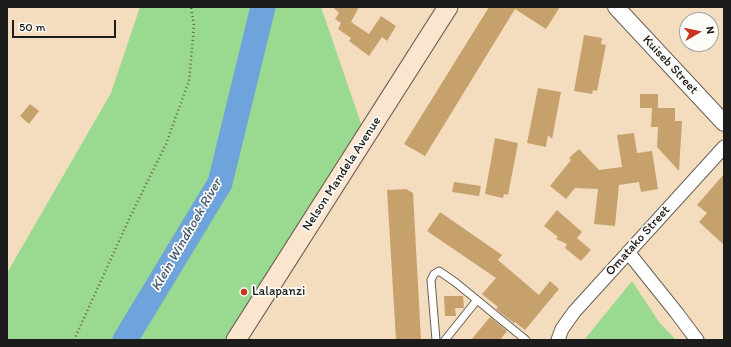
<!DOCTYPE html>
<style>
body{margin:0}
#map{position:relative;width:731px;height:347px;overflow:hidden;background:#f4ddbf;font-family:Itim,sans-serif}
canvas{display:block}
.frame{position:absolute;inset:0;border:8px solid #1c1c1c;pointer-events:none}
.north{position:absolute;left:679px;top:12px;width:40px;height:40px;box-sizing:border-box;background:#fdfcf7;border:1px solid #a3a29f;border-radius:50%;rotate:81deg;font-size:11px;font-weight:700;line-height:16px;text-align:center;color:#1c1c1c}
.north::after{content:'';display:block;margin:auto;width:14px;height:18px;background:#c8321e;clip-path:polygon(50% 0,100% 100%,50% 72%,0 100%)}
.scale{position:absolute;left:12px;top:20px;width:104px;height:18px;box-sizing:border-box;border:2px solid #1c1c1c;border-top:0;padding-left:5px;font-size:12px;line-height:14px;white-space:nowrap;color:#1c1c1c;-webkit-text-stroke:3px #fdfcf7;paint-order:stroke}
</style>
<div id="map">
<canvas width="731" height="347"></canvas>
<div class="frame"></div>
<div class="north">N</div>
<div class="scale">50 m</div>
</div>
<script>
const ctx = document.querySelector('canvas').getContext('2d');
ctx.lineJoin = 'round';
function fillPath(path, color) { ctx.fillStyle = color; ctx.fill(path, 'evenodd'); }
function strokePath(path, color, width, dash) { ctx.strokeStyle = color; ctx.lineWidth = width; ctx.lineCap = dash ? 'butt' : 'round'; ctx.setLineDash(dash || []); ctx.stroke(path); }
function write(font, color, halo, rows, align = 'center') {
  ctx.font = font + ' Itim,sans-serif'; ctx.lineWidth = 3.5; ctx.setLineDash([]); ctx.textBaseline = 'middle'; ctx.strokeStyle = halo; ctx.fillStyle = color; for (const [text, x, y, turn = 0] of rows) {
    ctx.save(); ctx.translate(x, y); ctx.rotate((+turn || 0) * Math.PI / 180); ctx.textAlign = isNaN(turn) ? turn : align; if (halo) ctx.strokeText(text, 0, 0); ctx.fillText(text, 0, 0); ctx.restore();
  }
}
fillPath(new Path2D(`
 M140 7H169L171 8 172 7H321L365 135 236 340H7V273L111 93Z
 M632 281 659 322 676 340H584Z`), '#99d990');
strokePath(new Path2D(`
 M125 340 220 183 263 7`), '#6ea3db', 25);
fillPath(new Path2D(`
 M333 7H359L351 22 369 34 381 16 396 26 387 41 382 37 369 56 349 41 351 38 338 29 341 23 335 19 339 13Z
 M489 7H560L546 29 515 9 425 156 404 144Z
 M584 35 602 38 601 44 606 45 597 91 593 90 592 94 574 91Z
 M538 88 561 92 552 139 548 135 546 147 527 143Z
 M640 94H658V108H675V121H682L679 171 657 147 658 127H651L652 108H640Z
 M30 104 39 111 29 124 20 116Z
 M634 133 637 153 652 151 658 189 641 192 639 182 619 185 615 226 594 224 598 189 575 188 566 199 550 186 571 160 569 158 579 149 599 170 622 167 617 135Z
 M495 138 518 143 508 195 504 194 503 198 485 194Z
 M724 174V245L699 222 707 213 697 205Z
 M454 182 481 186 479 196 452 192Z
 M406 189 413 193 421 340H396L387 190Z
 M557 210 582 232 577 238 591 250 581 261 565 248 567 244 556 239 558 237 544 226Z
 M440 212 502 255 498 260 539 295 550 281 559 289 525 330 515 322 514 323 496 309 498 307 482 294 496 278 427 231Z
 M444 296H463L464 308H455L456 316H445Z
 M490 317 507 331 500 340H471Z`), '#c7a16c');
const service = new Path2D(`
 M436 340 431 280 434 274 439 271 455 282 526 340
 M445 340 477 300`);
const minor = new Path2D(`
 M628 252 676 312 697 340
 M558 340 562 329 574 312 724 147`);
const tertiary = new Path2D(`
 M616 7 724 123`);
const secondary = new Path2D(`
 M236 340 448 7`);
strokePath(service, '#686055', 9);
strokePath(minor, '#686055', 15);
strokePath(tertiary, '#686055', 18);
strokePath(secondary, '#686055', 21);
strokePath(new Path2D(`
 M74 340 130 217 166 144 189 81 194 26 191 7`), '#686055', 2.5, [1, 3]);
strokePath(service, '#fff', 7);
strokePath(minor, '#fff', 13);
strokePath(tertiary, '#fff', 16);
strokePath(secondary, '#fce5cf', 19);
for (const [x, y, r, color] of [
 [244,292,4,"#c8321e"]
]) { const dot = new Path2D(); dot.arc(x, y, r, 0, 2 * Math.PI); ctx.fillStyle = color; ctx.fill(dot); strokePath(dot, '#fdfcf7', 1.5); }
write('13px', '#1c1c1c', '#fdfcf7', [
 ["Kuiseb Street",670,65,47],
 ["Nelson Mandela Avenue",342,174,-57],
 ["Omatako Street",638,241,-48]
]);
write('13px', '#1c1c1c', '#fdfcf7', [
 ["Lalapanzi",252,292]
], 'left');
write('italic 14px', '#415972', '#fdfcf7', [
 ["Klein Windhoek River",187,235,-60]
]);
</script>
